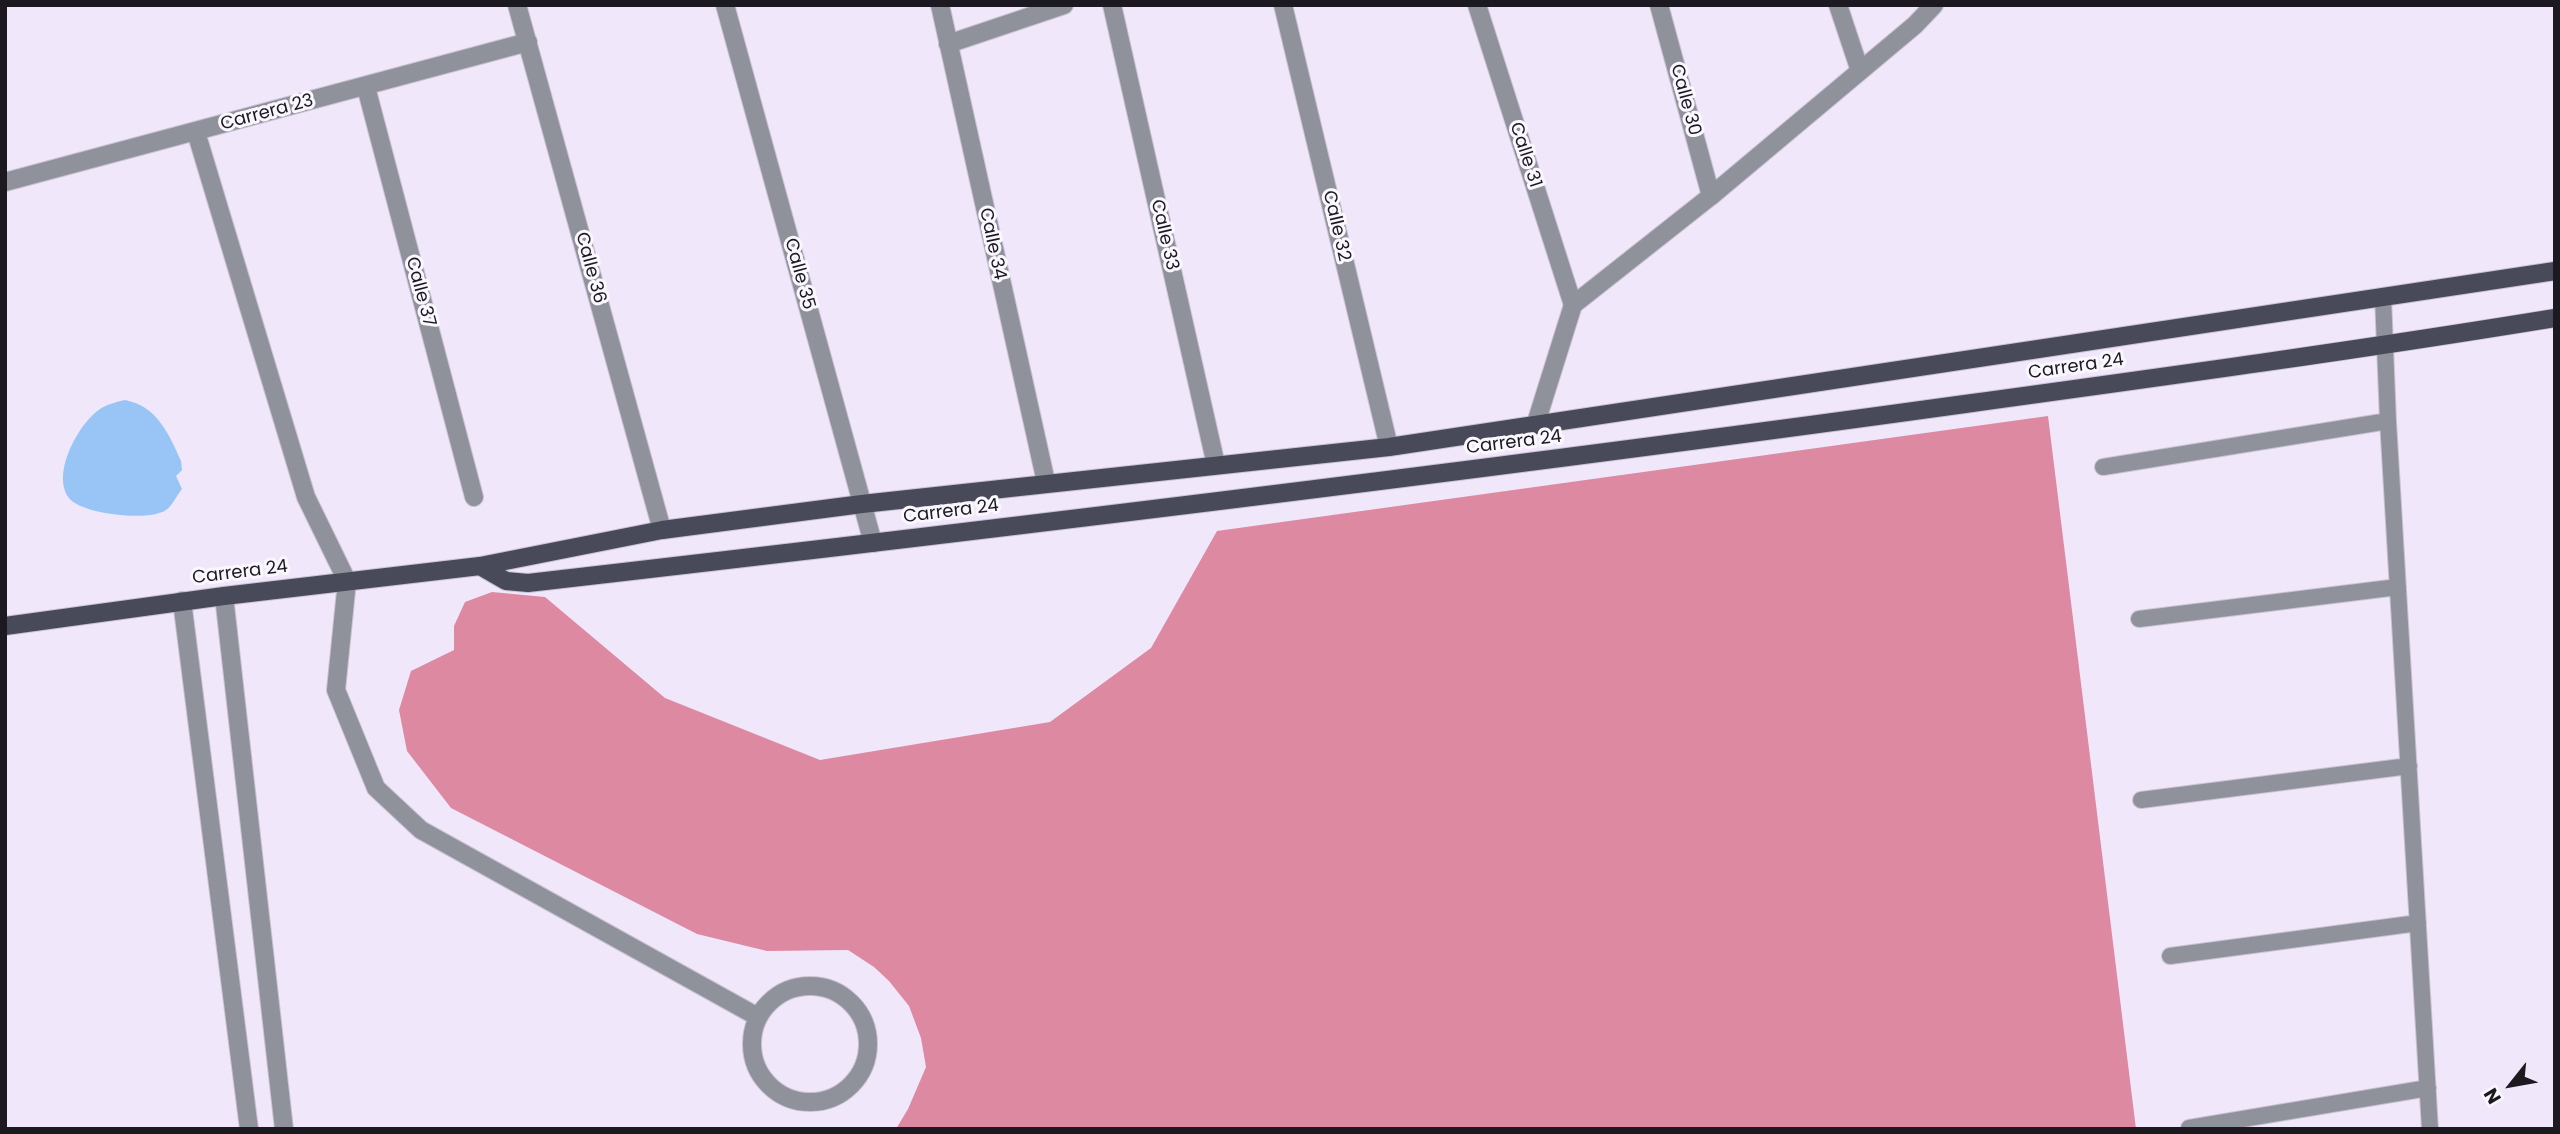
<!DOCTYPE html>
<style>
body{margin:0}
#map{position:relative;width:2560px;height:1134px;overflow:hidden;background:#f0e7fb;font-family:Poppins,sans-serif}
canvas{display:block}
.frame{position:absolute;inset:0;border:7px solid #1c1920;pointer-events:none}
.north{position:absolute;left:2476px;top:1050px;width:70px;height:70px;-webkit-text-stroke:5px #faf7ff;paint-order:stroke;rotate:239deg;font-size:19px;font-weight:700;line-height:28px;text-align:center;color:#1c1920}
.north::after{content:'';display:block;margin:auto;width:24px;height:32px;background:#1c1920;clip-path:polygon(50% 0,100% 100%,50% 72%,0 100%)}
</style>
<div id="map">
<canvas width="2560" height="1134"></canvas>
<div class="frame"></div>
<div class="north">N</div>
</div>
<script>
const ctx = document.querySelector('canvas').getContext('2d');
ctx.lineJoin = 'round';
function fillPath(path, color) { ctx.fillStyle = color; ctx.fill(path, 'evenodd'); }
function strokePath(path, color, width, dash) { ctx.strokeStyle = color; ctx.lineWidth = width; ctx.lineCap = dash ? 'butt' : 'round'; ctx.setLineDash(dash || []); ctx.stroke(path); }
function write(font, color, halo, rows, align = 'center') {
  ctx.font = font + ' Poppins,sans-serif'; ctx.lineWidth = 6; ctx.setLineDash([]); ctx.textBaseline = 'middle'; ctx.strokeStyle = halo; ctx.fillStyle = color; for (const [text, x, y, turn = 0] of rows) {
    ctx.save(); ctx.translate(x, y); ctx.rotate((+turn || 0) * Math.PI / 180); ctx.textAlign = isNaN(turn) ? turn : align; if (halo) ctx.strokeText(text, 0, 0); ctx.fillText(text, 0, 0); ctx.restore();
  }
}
fillPath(new Path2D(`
 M2048 416 2136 1129H896L908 1109 926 1067 921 1038 909 1006 889 981 874 967 848 950 767 951 697 934 451 808 407 751 399 710 411 671 454 650V626L465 602 492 592 545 597 665 698 820 760 1050 722 1151 648 1217 531Z`), '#dd89a1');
fillPath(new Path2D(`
 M125 400C157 406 169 434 181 461L182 470 176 476 182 489C177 495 172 506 166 510 150 522 80 514 69 498 51 474 78 424 100 409 108 404 116 402 125 400Z`), '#98c5f6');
const service = new Path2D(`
 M2383 297 2388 421 2430 1129
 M2103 467 2388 421
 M2139 619 2398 587
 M2141 800 2409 766
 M2170 956 2418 923
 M2189 1128 2428 1088`);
const pedestrian = new Path2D(`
 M517 5 662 530
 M940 5 1046 482
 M1112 5 1216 465
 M1283 5 1389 447
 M1477 5 1573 305
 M1659 5 1711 196
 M1838 5 1860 71
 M948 44 1064 5
 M366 87 474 497
 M196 132 306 497 347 581
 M5 182 528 42`);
const minor = new Path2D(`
 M1536 423 1573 305 1711 196 1915 25 1934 5
 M347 581 336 690 376 788 421 830 758 1017
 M224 596 284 1129
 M182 601 249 1129
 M752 1044a58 58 0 1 1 116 0a58 58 0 1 1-116 0Z`);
const tertiary = new Path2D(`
 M725 5 873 543`);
const primary = new Path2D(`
 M480 566 506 581 528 583C1008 528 1487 470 1965 404 2162 377 2359 350 2555 318
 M5 626 224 596 480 566 662 530 862 504 1389 447 2555 271`);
strokePath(service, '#cac2d4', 18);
strokePath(pedestrian, '#cac2d4', 20);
strokePath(minor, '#cac2d4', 20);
strokePath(tertiary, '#cac2d4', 20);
strokePath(primary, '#cac2d4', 20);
strokePath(service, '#90929b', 16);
strokePath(pedestrian, '#90929b', 18);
strokePath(minor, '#90929b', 18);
strokePath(tertiary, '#90929b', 18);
strokePath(primary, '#484a59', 18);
write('18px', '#1c1920', '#faf7ff', [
 ["Calle 30",1685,100,75],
 ["Carrera 23",267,113,-15],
 ["Calle 31",1525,155,72],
 ["Calle 32",1336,226,77],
 ["Calle 33",1164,235,77],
 ["Calle 34",992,244,78],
 ["Calle 36",590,268,75],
 ["Calle 35",799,274,75],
 ["Calle 37",420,292,75],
 ["Carrera 24",2076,367,-8],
 ["Carrera 24",1514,443,-7],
 ["Carrera 24",951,512,-7],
 ["Carrera 24",240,573,-7]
]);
</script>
